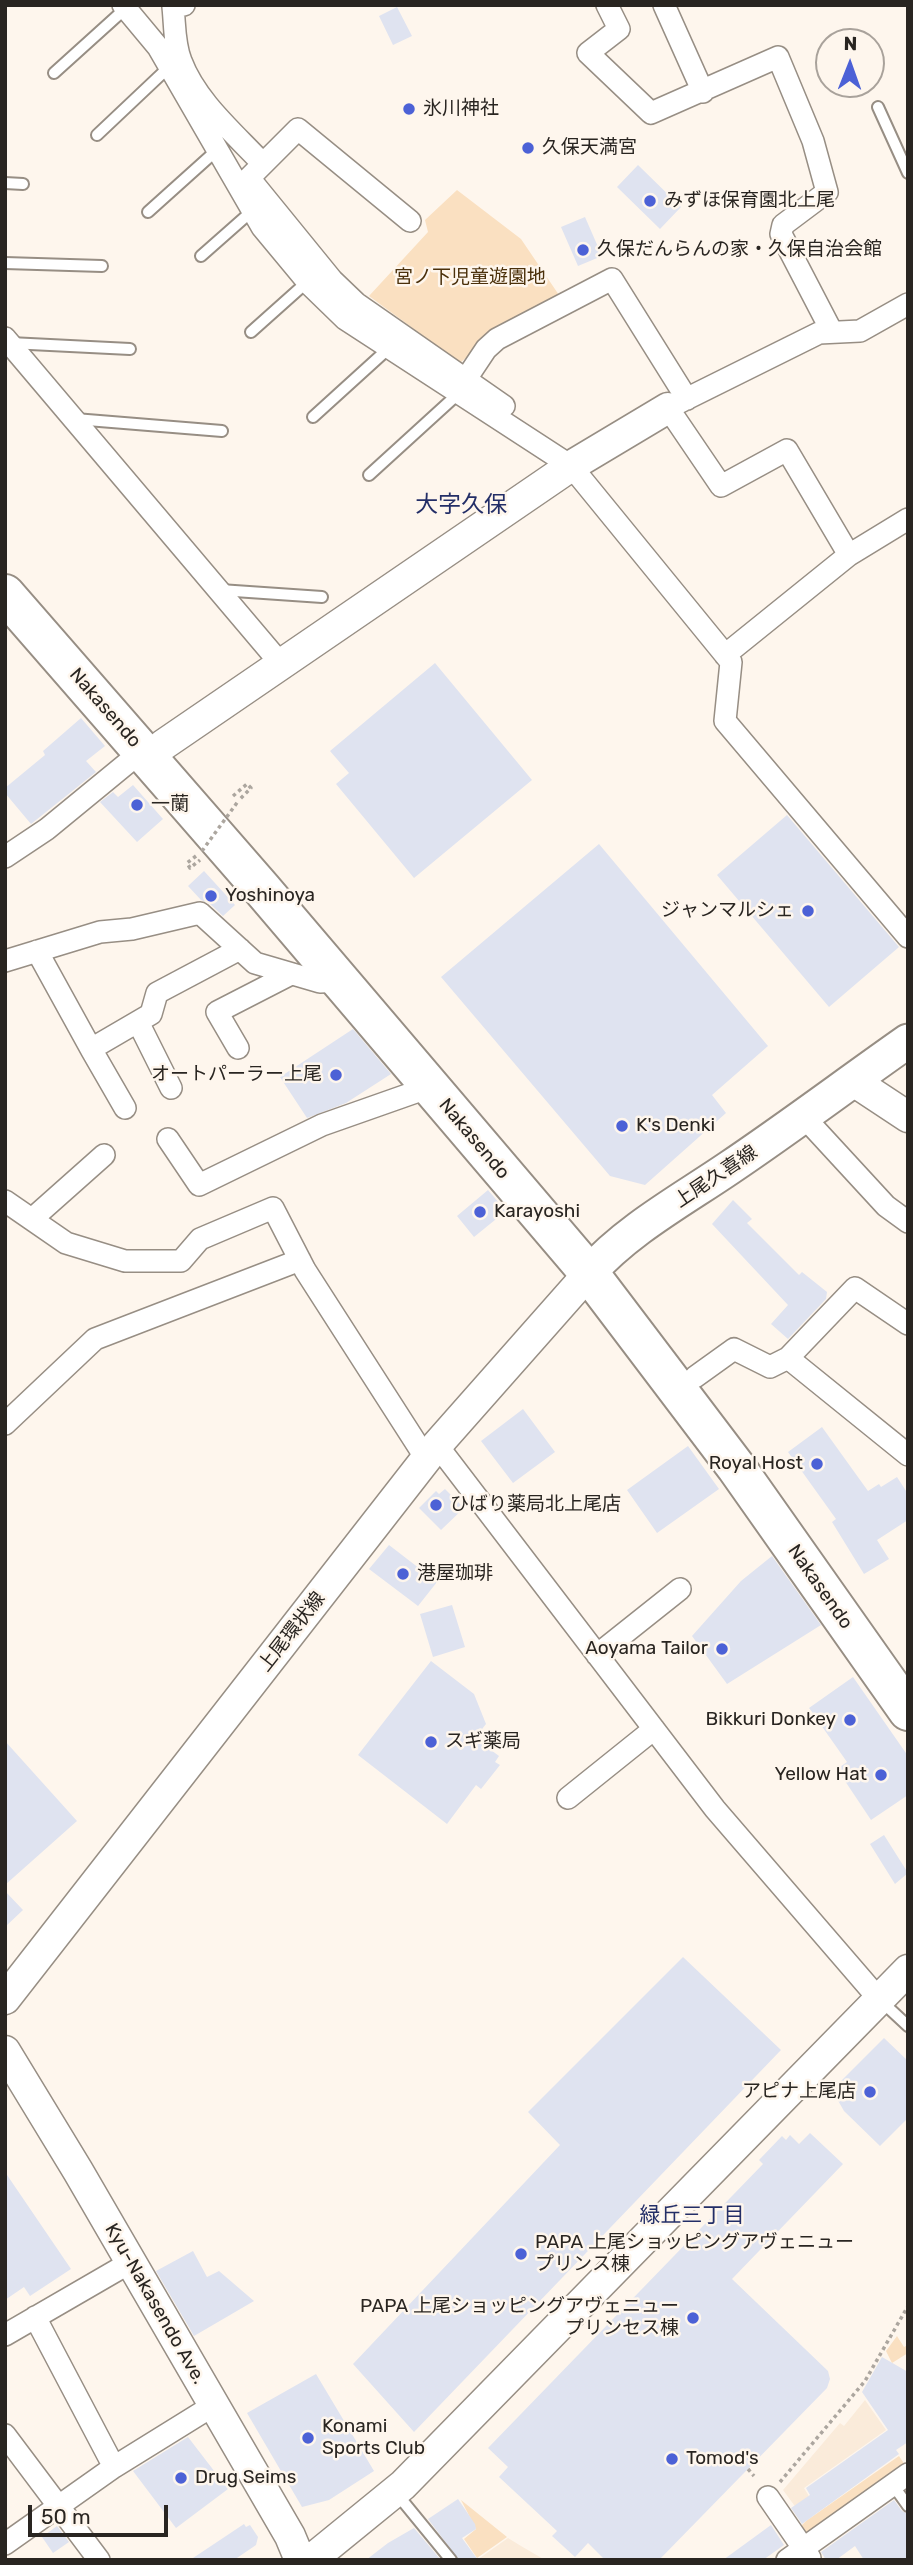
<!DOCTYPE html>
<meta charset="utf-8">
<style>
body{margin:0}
#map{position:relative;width:913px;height:2565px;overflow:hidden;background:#fef6ed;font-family:Rubik,sans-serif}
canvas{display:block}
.frame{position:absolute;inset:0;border:7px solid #292521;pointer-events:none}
.north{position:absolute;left:815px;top:28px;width:70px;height:70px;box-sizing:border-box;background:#fef6ed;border:2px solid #a9a29b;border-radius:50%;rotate:1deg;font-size:19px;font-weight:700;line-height:28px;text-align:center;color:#292521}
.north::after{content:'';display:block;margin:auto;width:24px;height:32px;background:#4c61d6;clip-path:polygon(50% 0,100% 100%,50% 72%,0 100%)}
.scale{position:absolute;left:28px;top:2505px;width:140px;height:32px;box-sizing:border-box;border:4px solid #292521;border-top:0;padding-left:9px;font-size:21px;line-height:24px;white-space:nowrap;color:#292521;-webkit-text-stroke:5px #fef6ed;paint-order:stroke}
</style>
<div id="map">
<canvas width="913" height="2565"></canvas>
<div class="frame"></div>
<div class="north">N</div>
<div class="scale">50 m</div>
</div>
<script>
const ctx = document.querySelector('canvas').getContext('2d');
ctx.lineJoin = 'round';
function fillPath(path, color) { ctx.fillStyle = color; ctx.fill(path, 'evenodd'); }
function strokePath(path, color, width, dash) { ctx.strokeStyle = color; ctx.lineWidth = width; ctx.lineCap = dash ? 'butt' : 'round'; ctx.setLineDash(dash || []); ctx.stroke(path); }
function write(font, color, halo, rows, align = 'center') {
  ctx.font = font + ' Rubik,"Noto Sans JP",sans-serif'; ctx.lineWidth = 5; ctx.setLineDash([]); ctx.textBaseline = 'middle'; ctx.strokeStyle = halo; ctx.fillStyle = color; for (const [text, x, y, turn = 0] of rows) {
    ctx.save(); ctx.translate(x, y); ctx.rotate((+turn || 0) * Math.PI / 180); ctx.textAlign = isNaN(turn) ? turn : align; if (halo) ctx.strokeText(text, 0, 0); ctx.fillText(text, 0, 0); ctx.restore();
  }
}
fillPath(new Path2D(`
 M865 2400 886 2430 804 2488 818 2511 805 2520 783 2490 840 2423 844 2426Z
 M508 2538 521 2546 545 2560H477Z`), '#faebda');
fillPath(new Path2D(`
 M457 190 521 239 561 298 489 337 460 363 369 296 428 232 425 220Z
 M897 2336 904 2347 908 2345V2353L892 2363 886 2351Z
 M899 2456 907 2468 810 2535H804L799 2528 806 2521Z
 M461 2500 507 2537 477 2558 464 2539 476 2529Z`), '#fae0c1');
fillPath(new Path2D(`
 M397 7 412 36 393 45 379 16Z
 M638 165 681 207 660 229 617 187Z
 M585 217 602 256 578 266 561 227Z
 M435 663 532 780 414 878 336 784 349 773 330 751Z
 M81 718 105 746 86 761 96 772 31 824 5 793V788L45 755 43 751Z
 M133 785 163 819 137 842 100 802 113 792 118 797Z
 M787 815 899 947 829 1007 717 875Z
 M599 844 768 1046 712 1095 726 1113 645 1185 610 1176 441 977Z
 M204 871 235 905 223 916 209 903 201 900 188 886Z
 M353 1029 391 1074 346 1103 307 1118 280 1077Z
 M488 1190 506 1211 474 1237 457 1216Z
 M733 1200 752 1219 747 1223 799 1275 802 1272 827 1292 826 1299 788 1339 771 1324 788 1305 712 1224Z
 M523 1409 555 1452 513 1483 481 1441Z
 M822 1427 868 1491 879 1484 881 1487 897 1477 908 1494V1520L877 1540 889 1559 864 1574 832 1522 836 1519 788 1452Z
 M688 1446 719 1489 657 1533 627 1490Z
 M445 1489 464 1508 441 1530 419 1508 436 1491 439 1494Z
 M389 1545 437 1582 418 1606 369 1569Z
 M772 1556 821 1625 727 1684 692 1636 741 1581Z
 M452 1605 465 1647 433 1657 420 1614Z
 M431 1661 474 1694 486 1724 475 1738 499 1756 495 1762 500 1765 481 1789 476 1785 447 1824 358 1755Z
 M853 1677 908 1756V1795L871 1820 837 1769 847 1762 809 1708Z
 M5 1741 77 1821 5 1885Z
 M884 1835 908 1873 895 1884 870 1844Z
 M5 1891 23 1910 5 1927Z
 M683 1957 781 2050 414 2432 353 2364 560 2145 528 2112Z
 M884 2038 908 2061V2118L880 2146 844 2111 832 2090Z
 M810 2133 843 2164 732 2279 828 2371 830 2379 827 2388 659 2560H605L588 2543 575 2557 552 2536 557 2531 499 2477 508 2467 488 2448 763 2164 759 2160 782 2136 786 2140 790 2135 799 2144Z
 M5 2172 71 2269 30 2296 24 2287 5 2300Z
 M193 2251 207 2277 219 2271 254 2301 194 2336 156 2271Z
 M882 2357 908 2372V2442L896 2450 899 2454 802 2524 791 2508 810 2495 806 2488 888 2430 862 2392Z
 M316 2374 374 2471 329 2500 302 2507 247 2413Z
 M188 2437 228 2489 176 2528 133 2471Z
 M458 2499 475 2524 476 2529 462 2538 478 2560H459L428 2519Z
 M894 2500 902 2511 908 2514V2560H864L855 2546 836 2560H826L821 2552Z
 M244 2524 246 2527 250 2525 258 2537 256 2545 234 2560H190Z
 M771 2525 784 2545 763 2560H723Z
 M57 2526 69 2542 53 2553 42 2537Z
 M414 2528 441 2560H366L388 2543Z`), '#dfe3f0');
const lane = new Path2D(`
 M54 73 126 8
 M878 107 908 173
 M97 135 169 67
 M5 183 23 184
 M148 212 217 150
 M201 256 252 211
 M5 263 102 266
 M251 332 307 282
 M10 343 130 349
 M313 417 389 348
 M75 419 222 431
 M369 475 459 393
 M220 590 322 597
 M880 2000 908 2026
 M893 2485 908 2506
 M397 2494 451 2560`);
const street = new Path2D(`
 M123 5 158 47 262 227 311 286 345 319 571 466 731 662 725 721 908 937
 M184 5 173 7C175 25 174 44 181 61 196 101 233 132 262 163
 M607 5 619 29 588 53 651 113 778 57 813 141 827 192 783 225 781 234 832 332
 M664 5 703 92
 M410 221 298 129 249 178 332 280 356 303 504 406
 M5 338 281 664
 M466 379 486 349 497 339 612 279 687 399
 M849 555 787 450 721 486 668 408 819 333 860 331 908 304
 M725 655 849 555 908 519
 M5 857 47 829 142 751
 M37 951 91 1049 151 1014 157 993 240 949
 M5 961 100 932 132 929 200 913 255 963 320 982 340 981
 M138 1022 171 1088
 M238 1048 217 1012 291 974
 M91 1049 125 1108
 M804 1117 886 1206 908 1222
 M168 1139 199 1185 322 1125 430 1087
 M5 1201 66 1243 125 1261H181L200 1239 273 1208 305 1270 427 1460
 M32 1219 104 1155
 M788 1358 908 1455
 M695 1377 734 1349 770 1367 788 1358 855 1288 908 1324
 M5 1424 95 1339 300 1260
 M437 1445 715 1809 878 1998
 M597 1655 680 1589
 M568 1798 654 1729
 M35 2317 114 2467
 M5 2335 131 2262
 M5 2435 99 2560
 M768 2497 810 2558
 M5 2544 114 2467 214 2405
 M787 2560 908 2474`);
const secondary = new Path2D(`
 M163 745 571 466 668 408
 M852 1080 908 1117
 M5 1999 437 1445 589 1273
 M5 2051 78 2171 290 2536 300 2560
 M311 2560 403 2485 908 1970`);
const primary = new Path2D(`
 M589 1273C627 1230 682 1200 729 1168 790 1127 848 1083 908 1041`);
const highway = new Path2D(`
 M5 594 262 889 589 1273 736 1467 908 1711`);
strokePath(lane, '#978e84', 14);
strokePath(street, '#978e84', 24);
strokePath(secondary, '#978e84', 33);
strokePath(primary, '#978e84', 37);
strokePath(highway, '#978e84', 42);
strokePath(new Path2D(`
 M233 796 247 784 251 788 239 800
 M196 856 187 863 190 868 200 860
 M748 2469 754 2476
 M780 2482 865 2381 908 2306`), '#aca69f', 3.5, [3.5, 3.5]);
strokePath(lane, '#fff', 10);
strokePath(street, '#fff', 21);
strokePath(secondary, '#fff', 30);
strokePath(primary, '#fff', 33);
strokePath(highway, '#fff', 38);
strokePath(new Path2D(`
 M202 851 239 800`), '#aca69f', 3.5, [3.5, 3.5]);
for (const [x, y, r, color] of [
 [409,109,7,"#4c61d6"],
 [528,148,7,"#4c61d6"],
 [650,201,7,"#4c61d6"],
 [583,250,7,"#4c61d6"],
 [137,805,7,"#4c61d6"],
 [211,896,7,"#4c61d6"],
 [808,911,7,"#4c61d6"],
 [336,1075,7,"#4c61d6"],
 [622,1126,7,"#4c61d6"],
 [480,1212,7,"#4c61d6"],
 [817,1464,7,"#4c61d6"],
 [436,1505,7,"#4c61d6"],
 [403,1574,7,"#4c61d6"],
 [722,1649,7,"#4c61d6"],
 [850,1720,7,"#4c61d6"],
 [431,1742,7,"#4c61d6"],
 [881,1775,7,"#4c61d6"],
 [870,2092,7,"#4c61d6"],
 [521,2254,7,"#4c61d6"],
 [693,2318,7,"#4c61d6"],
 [308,2438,7,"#4c61d6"],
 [672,2459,7,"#4c61d6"],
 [181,2478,7,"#4c61d6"]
]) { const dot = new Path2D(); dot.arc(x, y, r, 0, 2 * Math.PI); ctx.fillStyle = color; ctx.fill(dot); strokePath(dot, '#fef6ed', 2.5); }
write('19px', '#292521', '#fef6ed', [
 ["氷川神社",423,109],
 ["久保天満宮",542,148],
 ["みずほ保育園北上尾",664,201],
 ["久保だんらんの家・久保自治会館",597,250],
 ["一蘭",151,805],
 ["Yoshinoya",225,896],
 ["ジャンマルシェ",794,911,"right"],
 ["オートパーラー上尾",322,1075,"right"],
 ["K's Denki",636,1126],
 ["Karayoshi",494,1212],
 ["Royal Host",803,1464,"right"],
 ["ひばり薬局北上尾店",450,1505],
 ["港屋珈琲",417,1574],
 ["Aoyama Tailor",708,1649,"right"],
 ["Bikkuri Donkey",836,1720,"right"],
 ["スギ薬局",445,1742],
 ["Yellow Hat",867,1775,"right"],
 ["アピナ上尾店",856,2092,"right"],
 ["PAPA 上尾ショッピングアヴェニュー",535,2243],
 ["プリンス棟",535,2265],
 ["PAPA 上尾ショッピングアヴェニュー",679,2307,"right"],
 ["プリンセス棟",679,2329,"right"],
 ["Konami",322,2427],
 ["Sports Club",322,2449],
 ["Tomod's",686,2459],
 ["Drug Seims",195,2478]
], 'left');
write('19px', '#4b300a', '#fef6ed', [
 ["宮ノ下児童遊園地",470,278]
]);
write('19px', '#292521', '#fef6ed', [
 ["Nakasendo",105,708,49],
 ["Nakasendo",474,1139,50],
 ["上尾久喜線",716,1177,-34],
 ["Nakasendo",820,1587,55],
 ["上尾環状線",292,1632,-52],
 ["Kyu-Nakasendo Ave.",155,2304,60]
]);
write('21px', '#232e67', '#fef6ed', [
 ["緑丘三丁目",692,2216]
]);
write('23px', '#232e67', '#fef6ed', [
 ["大字久保",461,505]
]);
</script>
